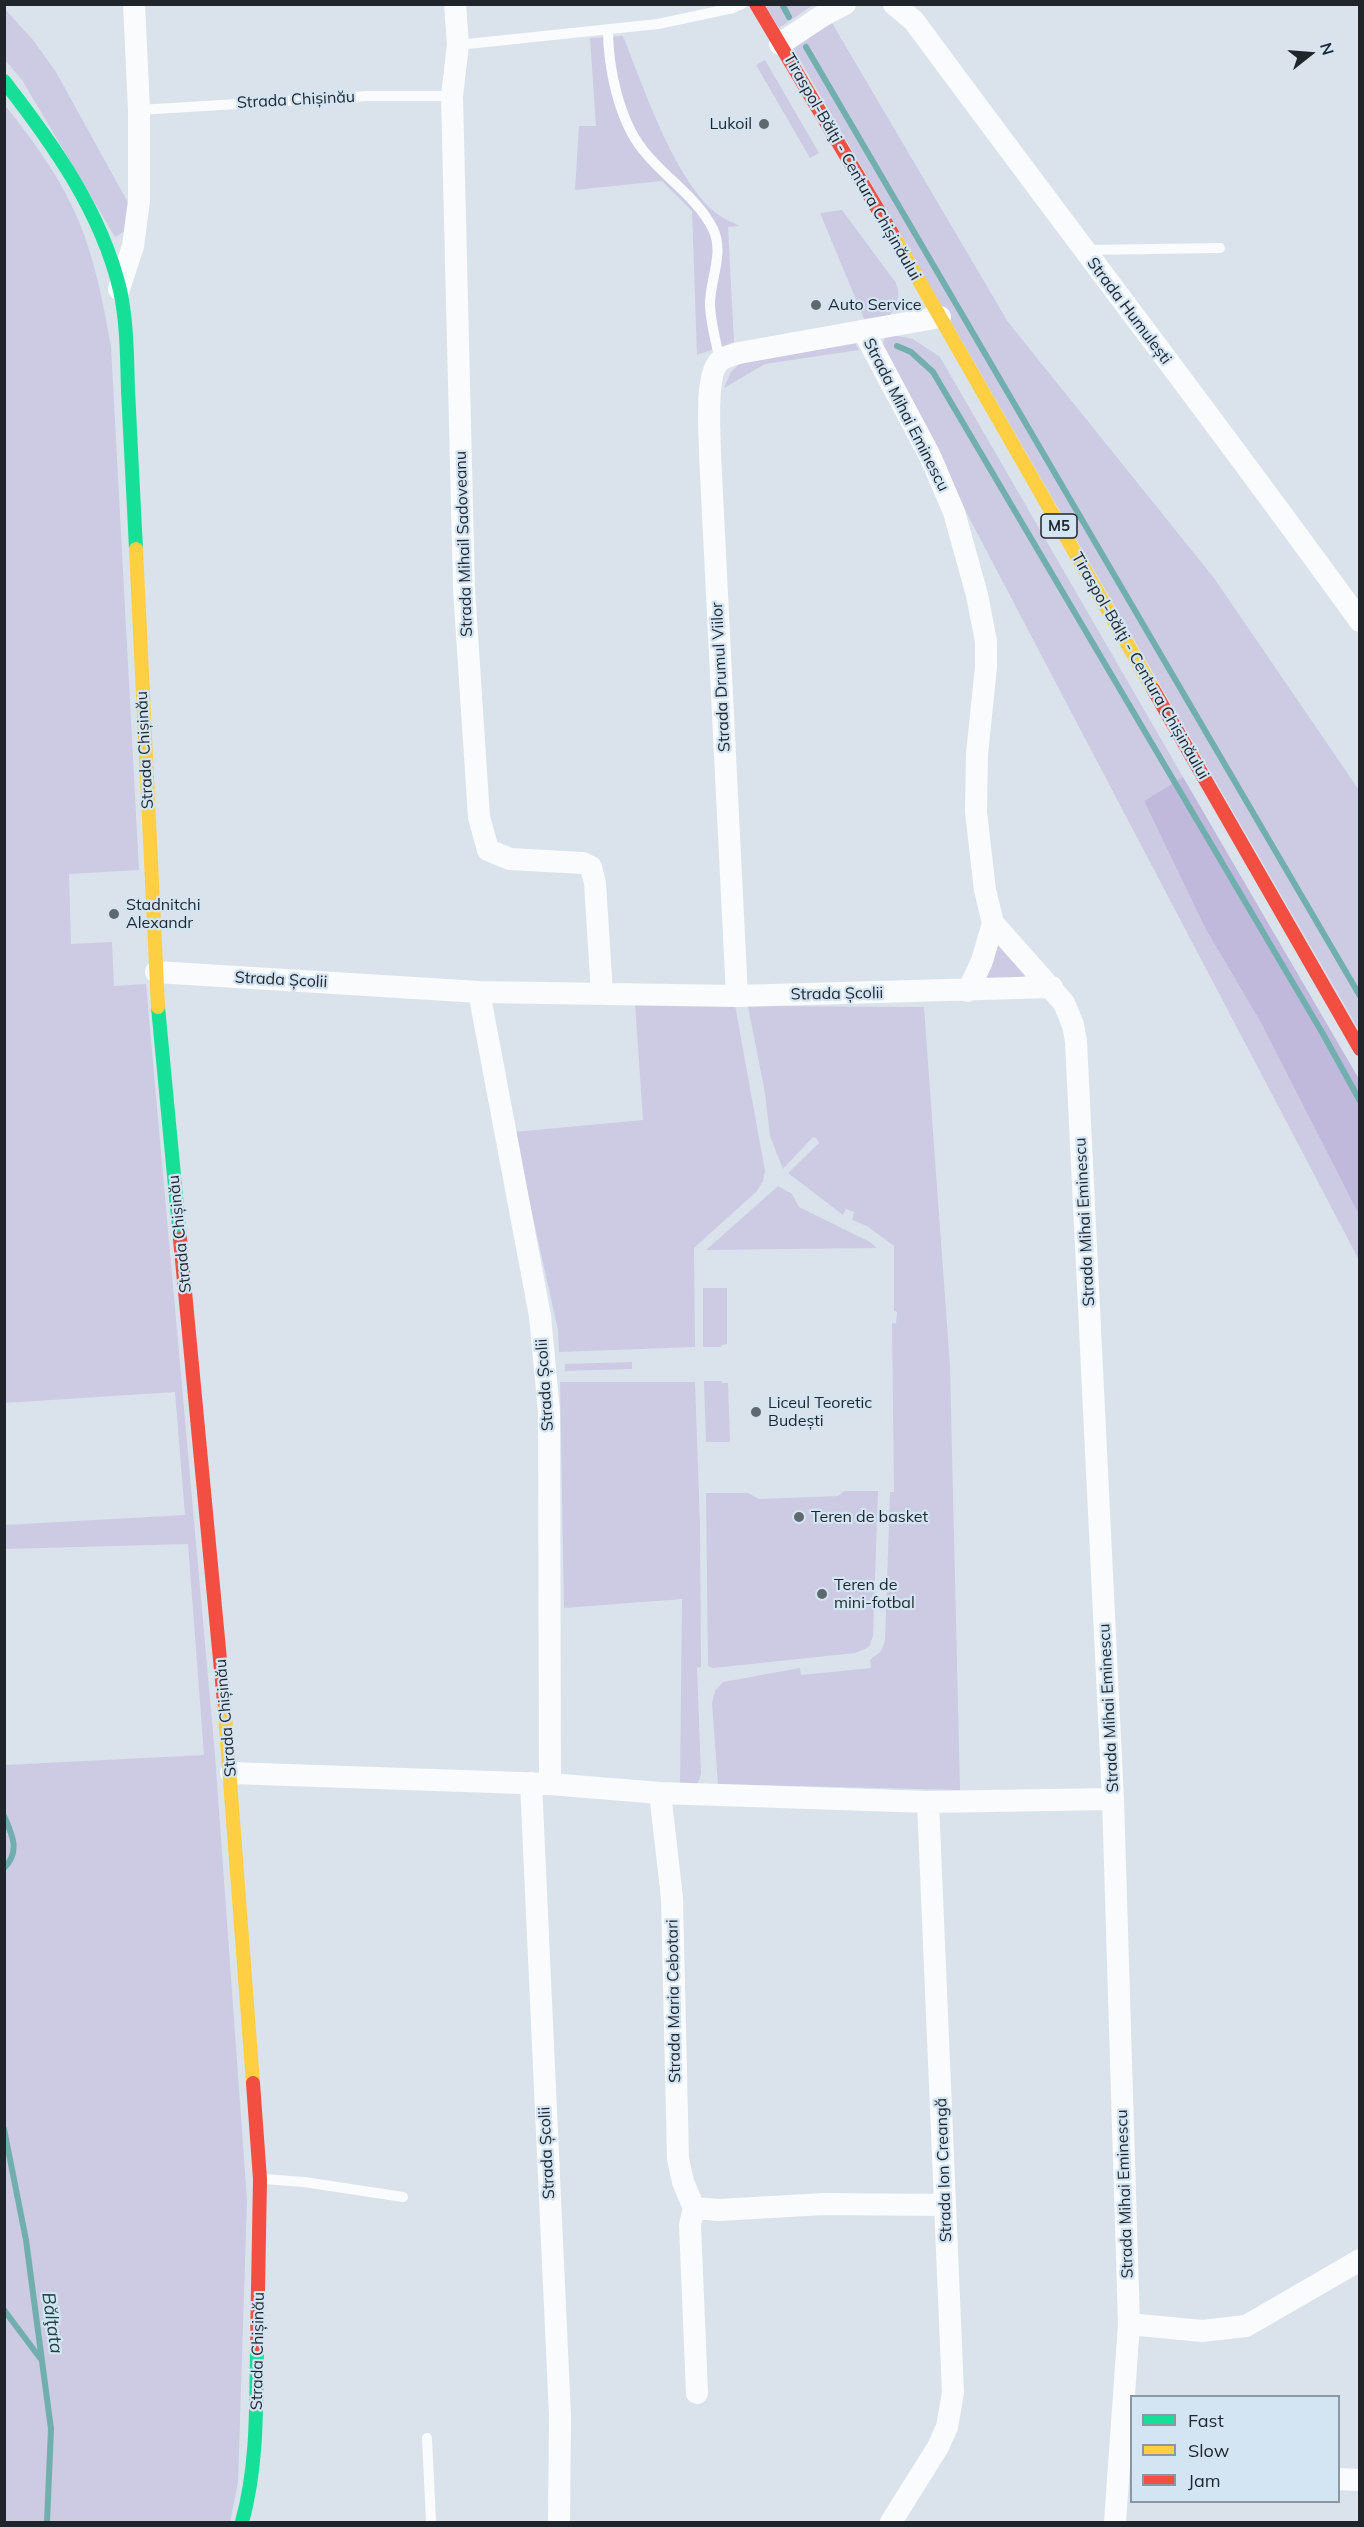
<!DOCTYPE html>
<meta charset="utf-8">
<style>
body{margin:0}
#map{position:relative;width:1364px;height:2527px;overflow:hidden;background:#dae3ec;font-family:Mulish,sans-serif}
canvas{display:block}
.frame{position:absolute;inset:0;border:6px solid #1f252b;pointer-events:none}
.legend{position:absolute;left:1130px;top:2395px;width:210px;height:108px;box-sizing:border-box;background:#d3e4f3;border:2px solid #8b98a3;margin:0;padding:8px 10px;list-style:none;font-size:18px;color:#1f252b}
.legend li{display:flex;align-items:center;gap:12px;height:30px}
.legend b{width:30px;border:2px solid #8b98a3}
.north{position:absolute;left:1280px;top:24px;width:60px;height:60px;-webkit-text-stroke:4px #d3e4f3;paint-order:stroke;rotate:73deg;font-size:16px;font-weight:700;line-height:24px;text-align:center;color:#1f252b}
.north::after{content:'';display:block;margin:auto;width:21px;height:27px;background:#1f252b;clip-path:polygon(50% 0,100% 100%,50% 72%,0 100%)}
</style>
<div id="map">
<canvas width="1364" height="2527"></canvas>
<div class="frame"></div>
<ul class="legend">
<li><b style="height:8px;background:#16e098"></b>Fast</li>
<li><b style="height:8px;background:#ffcf43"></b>Slow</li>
<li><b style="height:8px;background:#f24e42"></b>Jam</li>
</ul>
<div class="north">N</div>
</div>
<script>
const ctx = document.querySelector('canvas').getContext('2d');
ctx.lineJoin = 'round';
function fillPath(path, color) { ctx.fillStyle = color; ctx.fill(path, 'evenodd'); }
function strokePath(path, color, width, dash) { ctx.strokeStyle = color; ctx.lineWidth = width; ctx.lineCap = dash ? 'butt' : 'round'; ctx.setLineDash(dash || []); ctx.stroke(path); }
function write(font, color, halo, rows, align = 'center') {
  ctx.font = font + ' Mulish,sans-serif'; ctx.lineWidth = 4.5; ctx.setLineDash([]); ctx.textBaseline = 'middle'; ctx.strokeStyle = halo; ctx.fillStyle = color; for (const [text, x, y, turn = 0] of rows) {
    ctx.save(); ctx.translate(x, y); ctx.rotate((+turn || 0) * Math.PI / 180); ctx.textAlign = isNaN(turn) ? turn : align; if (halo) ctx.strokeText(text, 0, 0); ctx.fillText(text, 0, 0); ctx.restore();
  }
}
fillPath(new Path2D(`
 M765 5H813L779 28Z
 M4 8 33 40 56 72 131 208 125 231 115 237 22 80 5 60Z
 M832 23 1008 322 1214 578 1359 790V1030L793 48Z
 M623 36C643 86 674 179 716 213 722 218 732 222 740 226L728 227 734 342 697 355 692 211 662 181 575 190 579 126H596L590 38Z
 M765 60 819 153 810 158 756 65Z
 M4 104C29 135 54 169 71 204 93 248 102 298 111 346L139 870 69 874 71 944 112 942 114 986 146 984 215 1755 247 2200 238 2483 230 2522H5V1765L204 1755 188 1544 5 1549V1525L185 1515 175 1392 5 1403Z
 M842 210 896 283C901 296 897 303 890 315L864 319 820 213Z
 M894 335 913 339 940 357 1183 777 1144 801 1205 928 1261 1023 1359 1215V1260L881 350 885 337Z
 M854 341 859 350 765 364 724 388 731 372 741 362Z
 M998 939 1025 975 1020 980 985 982Z
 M635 1003 735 1005 765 1171 763 1181 756 1192 694 1248 695 1347 559 1352 558 1330 514 1132 643 1120Z
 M748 1006 924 1007 950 1366 960 1790 718 1784 712 1703 715 1691 723 1682 800 1668 801 1675 871 1668 870 1660 881 1651 885 1641 890 1492H894L892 1323H896L897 1312 894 1311V1246L867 1226 852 1220 854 1212 846 1209 843 1215 788 1173 819 1143 816 1138 813 1137 783 1169 770 1136 765 1093Z
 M778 1186 792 1194 799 1207 870 1242 877 1248 706 1250Z
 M703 1288H727V1344L722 1345 721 1347H703Z
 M632 1362V1369L565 1371V1364Z
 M704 1381H722V1383H728L730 1442H706Z
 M560 1382H695L700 1525 701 1667 697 1668 701 1774 697 1785H680L682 1599 564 1608Z
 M844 1491H878L873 1636 869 1647 855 1653 713 1668 708 1666 706 1493H748L759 1499 838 1496Z`), '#cdcae4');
fillPath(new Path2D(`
 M1183 777 1359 1079V1215L1261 1023 1205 928 1144 801Z`), '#c0b9dc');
strokePath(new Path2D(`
 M782 4 789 17
 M806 47 1360 996
 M897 346 911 352 933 372 1323 1034 1360 1101
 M4 1816C12 1834 21 1852 4 1868
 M4 2129 26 2240 51 2429 47 2522
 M4 2310 40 2358`), '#71afaf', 6);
strokePath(new Path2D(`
 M608 29C608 68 619 120 643 150 665 178 697 197 713 229 725 254 709 281 710 306 711 324 716 343 720 360
 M458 45 658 24 733 8 742 4
 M139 110 368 96H452
 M1086 250 1220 248
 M264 2179 304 2182 403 2197
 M427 2438 431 2522`), '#f9fbfc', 10);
strokePath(new Path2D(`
 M455 4 458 45 452 96 464 589 479 817 488 850 510 859 583 863 591 867 595 883 602 993
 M894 4 914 21C1062 222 1214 419 1360 621
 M780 44 822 16 845 4
 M119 289 133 246 139 201V110L134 4
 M864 332 930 456 954 512 977 595 986 641V667L977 754 976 812 985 890 993 923 1064 1003 1073 1025 1076 1041 1113 1799 1129 2324 1115 2522
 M156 972 479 992 737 996 1052 987
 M968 991 982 961 993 923
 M479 992 540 1316 549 1411 550 1784
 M737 996 710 454C710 434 704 372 721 360 725 357 733 355 739 353L940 317
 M231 1773 550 1784 660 1793 928 1802 1113 1799
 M531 1783 560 2416 559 2522
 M660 1793 672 1898 678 2159 683 2182 694 2208 690 2225 697 2393
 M694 2208 719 2210 824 2204 945 2205
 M1129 2324 1202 2331 1246 2326 1360 2260
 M1338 2479 1360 2480
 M891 2522 938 2447 947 2427 953 2393 928 1802`), '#f9fbfc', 22);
strokePath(new Path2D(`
 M4 81C53 144 101 211 120 290 127 322 127 357 128 390 131 443 133 496 136 549
 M158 1007 180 1239
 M242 2522C258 2465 256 2404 257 2346`), '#16e098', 14);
strokePath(new Path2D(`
 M893 235 1153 689
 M136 549 158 1007
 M224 1702 253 2083`), '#ffcf43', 14);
strokePath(new Path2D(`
 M756 4 893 235
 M1153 689 1360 1049
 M180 1239 224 1702
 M253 2083 260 2179 257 2346`), '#f24e42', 14);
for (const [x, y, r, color] of [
 [764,124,6,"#60686f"],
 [816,305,6,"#60686f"],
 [114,914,6,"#60686f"],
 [756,1412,6,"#60686f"],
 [799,1517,6,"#60686f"],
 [822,1594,6,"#60686f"]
]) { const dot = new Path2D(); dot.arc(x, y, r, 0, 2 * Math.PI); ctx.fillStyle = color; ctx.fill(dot); strokePath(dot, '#d3e4f3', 2); }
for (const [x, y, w] of [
 [1059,526,36]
]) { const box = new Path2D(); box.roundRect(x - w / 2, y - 12, w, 24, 4.5); ctx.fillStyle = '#d3e4f3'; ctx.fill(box); strokePath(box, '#1f252b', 1.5); }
write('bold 15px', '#1f252b', null, [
 ["M5",1059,526]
]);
write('16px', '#1f252b', '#d3e4f3', [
 ["Strada Chișinău",296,100,-3],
 ["Tiraspol-Bălţi - Centura Chișinăului",852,167,60],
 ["Strada Humulești",1129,311,53],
 ["Strada Mihai Eminescu",906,415,63],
 ["Strada Mihail Sadoveanu",464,544,-92],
 ["Tiraspol-Bălţi - Centura Chișinăului",1140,666,60],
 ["Strada Drumul Viilor",721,677,-93],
 ["Strada Chișinău",145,750,-93],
 ["Strada Școlii",281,980,3],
 ["Strada Școlii",837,994,-1],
 ["Strada Mihai Eminescu",1085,1222,-93],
 ["Strada Chișinău",180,1234,-96],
 ["Strada Școlii",545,1385,-94],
 ["Strada Mihai Eminescu",1109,1708,-93],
 ["Strada Chișinău",226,1718,-95],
 ["Strada Maria Cebotari",674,2001,-91],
 ["Strada Școlii",547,2153,-93],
 ["Strada Ion Creangă",944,2170,-92],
 ["Strada Mihai Eminescu",1125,2194,-92],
 ["Strada Chișinău",258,2351,-89]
]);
write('16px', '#1f252b', '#d3e4f3', [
 ["Lukoil",752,124,"right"],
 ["Auto Service",828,305],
 ["Stadnitchi",126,905],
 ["Alexandr",126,923],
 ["Liceul Teoretic",768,1403],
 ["Budești",768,1421],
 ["Teren de basket",811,1517],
 ["Teren de",834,1585],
 ["mini-fotbal",834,1603]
], 'left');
write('italic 18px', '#1b4341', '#d3e4f3', [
 ["Bălţata",52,2323,82]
]);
</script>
